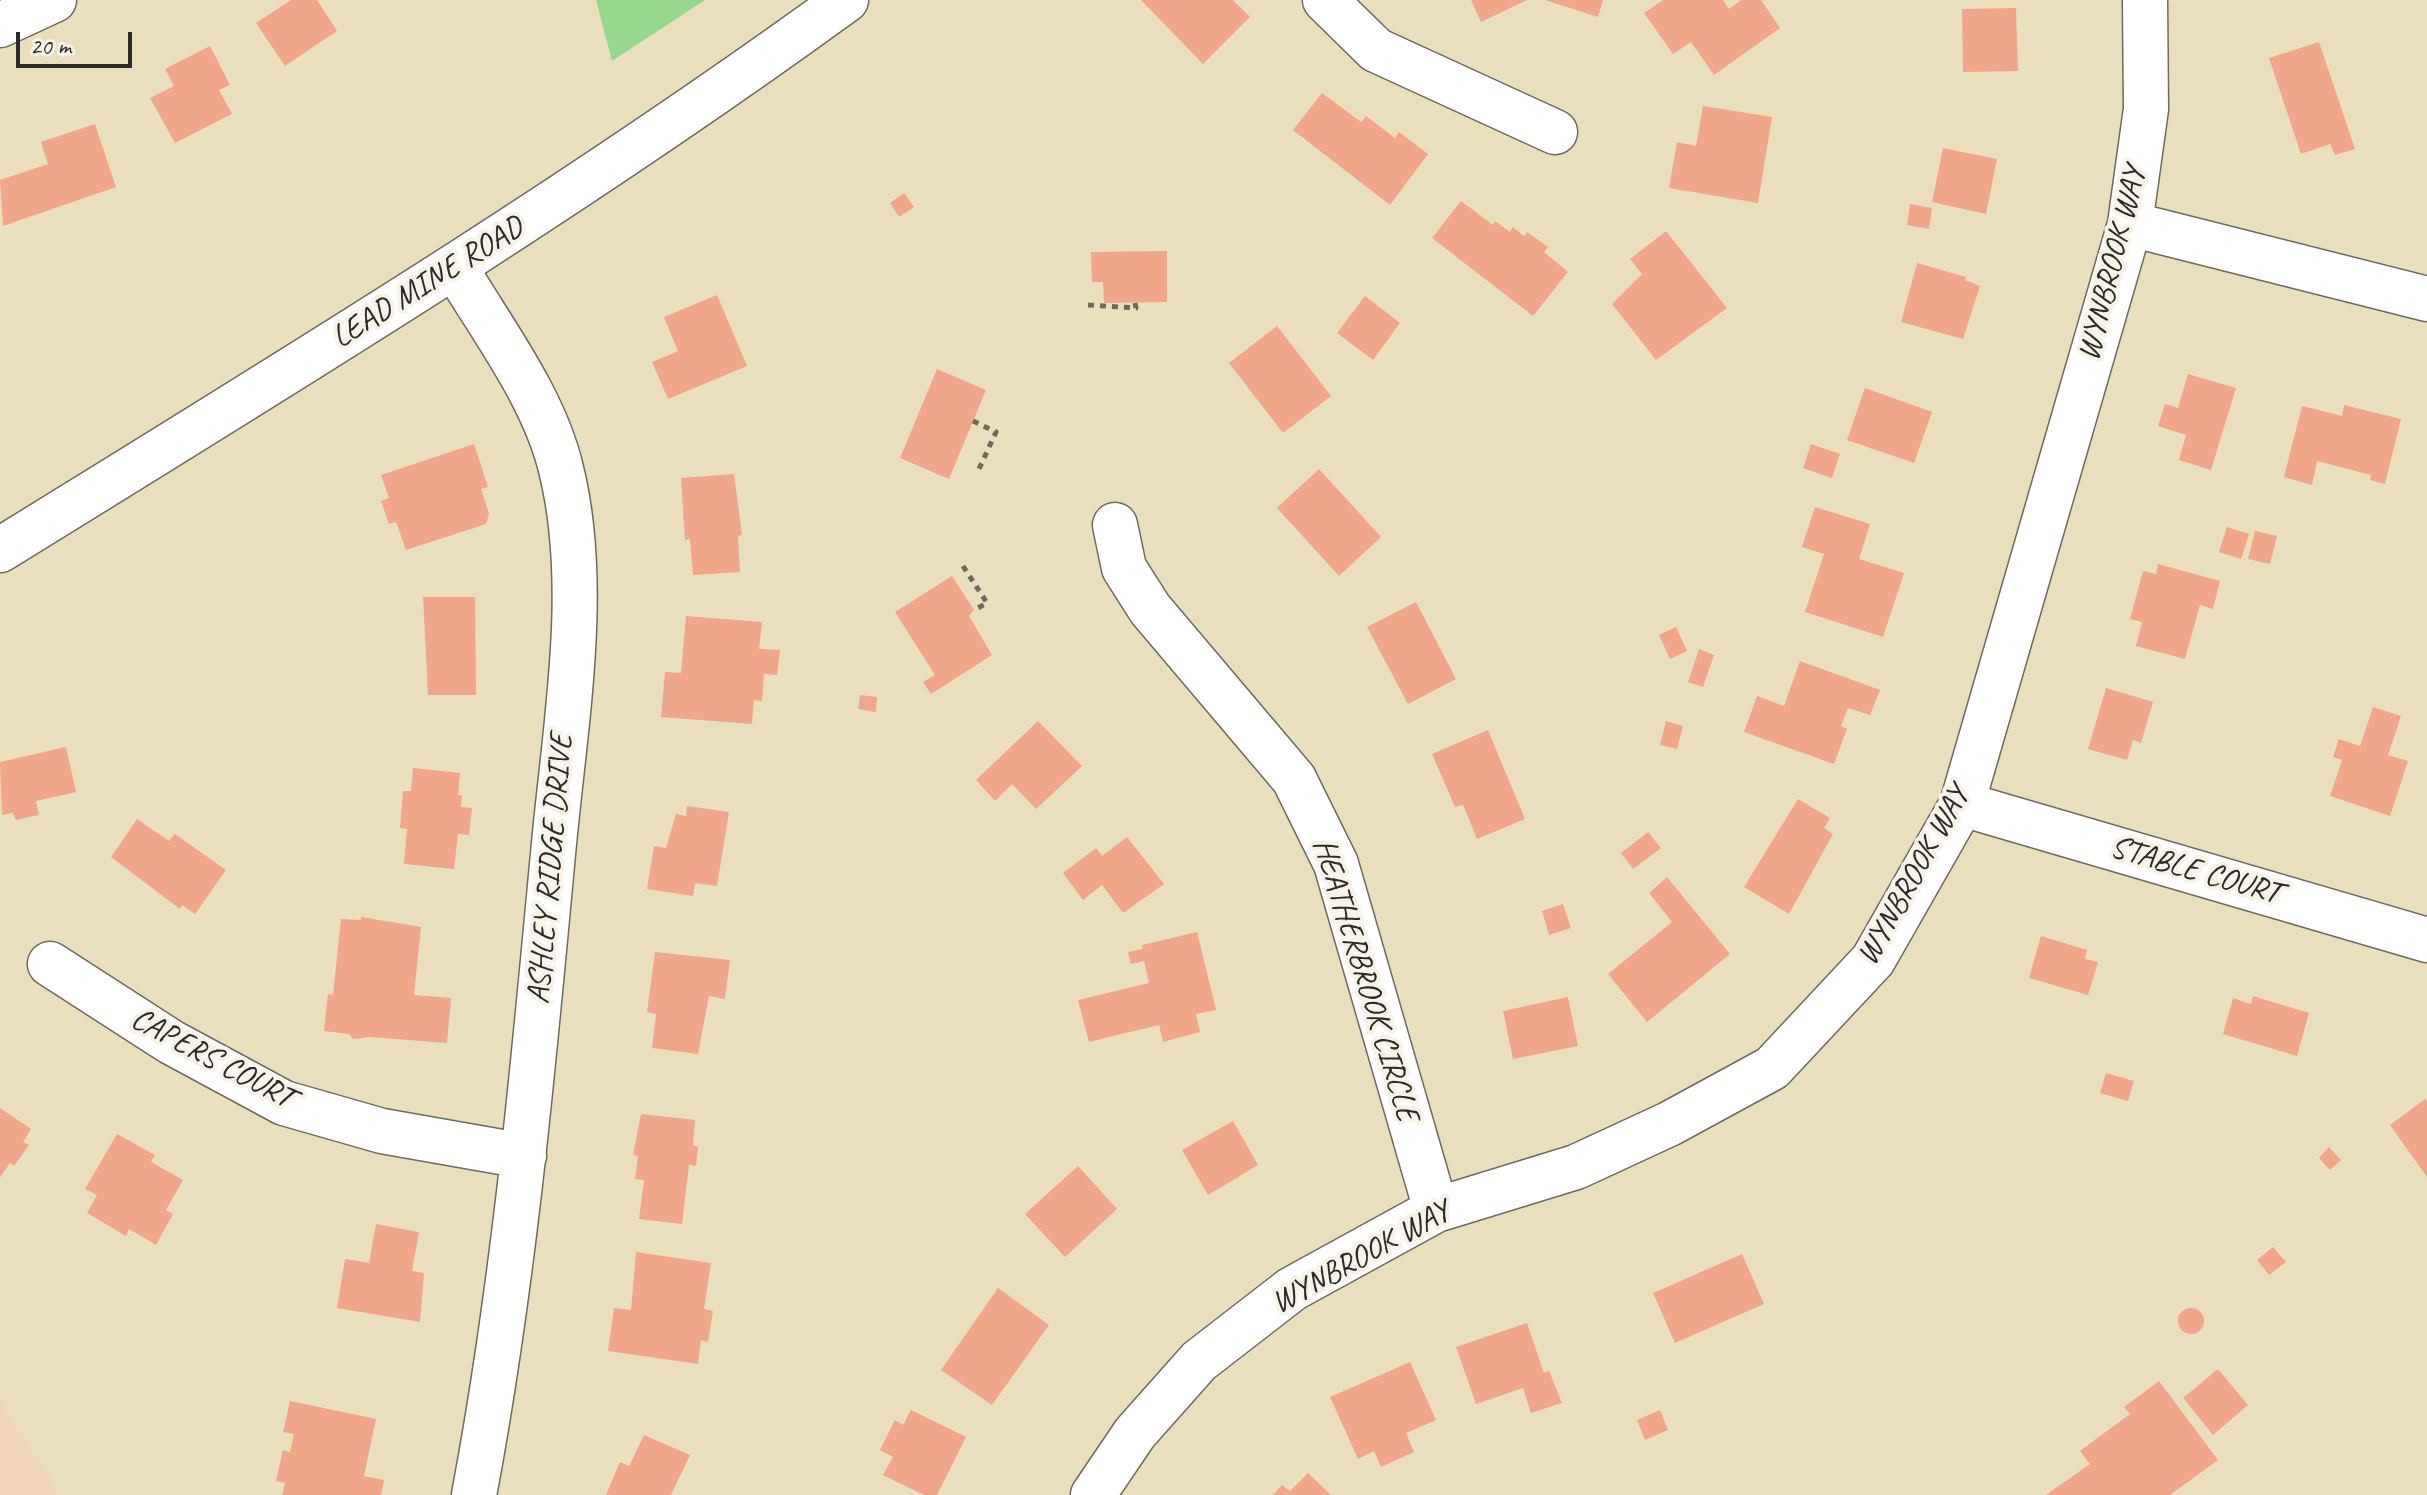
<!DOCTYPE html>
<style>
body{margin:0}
#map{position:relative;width:2427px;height:1495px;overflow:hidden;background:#eadfbc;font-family:Caveat,sans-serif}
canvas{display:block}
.scale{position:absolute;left:16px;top:32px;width:116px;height:36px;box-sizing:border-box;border:4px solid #2b2b2b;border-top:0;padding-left:10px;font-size:24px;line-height:28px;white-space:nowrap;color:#2b2b2b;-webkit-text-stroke:6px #f7f3e8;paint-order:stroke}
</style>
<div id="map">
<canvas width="2427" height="1495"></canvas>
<div class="scale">20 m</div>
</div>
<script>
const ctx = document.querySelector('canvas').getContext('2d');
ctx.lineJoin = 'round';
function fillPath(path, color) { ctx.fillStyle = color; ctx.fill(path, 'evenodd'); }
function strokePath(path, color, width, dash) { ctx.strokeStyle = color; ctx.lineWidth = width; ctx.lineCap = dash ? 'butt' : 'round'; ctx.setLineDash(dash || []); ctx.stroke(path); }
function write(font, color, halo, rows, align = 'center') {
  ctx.font = font + ' Caveat,sans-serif'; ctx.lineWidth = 8; ctx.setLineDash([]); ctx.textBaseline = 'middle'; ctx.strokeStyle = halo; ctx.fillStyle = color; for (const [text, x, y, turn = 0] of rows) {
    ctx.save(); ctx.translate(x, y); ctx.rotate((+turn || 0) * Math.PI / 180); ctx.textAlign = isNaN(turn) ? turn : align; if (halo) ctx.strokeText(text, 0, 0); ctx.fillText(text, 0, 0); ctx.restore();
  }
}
fillPath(new Path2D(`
 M0 1400 60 1495H0Z`), '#f2d5be');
fillPath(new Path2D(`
 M596 0H705L612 61Z`), '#96d78e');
fillPath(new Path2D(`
 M291 0H317L337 31 285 66 256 23Z
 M1141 0H1233L1250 17 1203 64Z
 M1471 0H1527L1481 22Z
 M1545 0H1603L1598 17Z
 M1663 0H1723L1729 9 1741 0H1761L1780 28 1714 75 1691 42 1673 54 1644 13Z
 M2016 8 2018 71 1963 72 1962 9Z
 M2319 42 2355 149 2335 155 2330 144 2301 154 2269 58Z
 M210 46 230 85 219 90 232 114 175 143 150 98 174 86 165 69Z
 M1322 93 1361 122 1366 116 1395 138 1399 132 1428 154 1390 205 1293 130Z
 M1703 106 1772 117 1758 203 1669 188 1677 142 1696 146Z
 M95 124 116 187 3 226 0 180 48 164 41 142Z
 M1943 148 1997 159 1986 214 1932 202Z
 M904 193 914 207 899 217 890 203Z
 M1461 201 1493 225 1495 221 1510 232 1513 227 1524 236 1527 232 1548 247 1544 252 1568 272 1533 316 1432 238Z
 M1910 204 1932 208 1929 229 1907 225Z
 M1666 231 1727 308 1656 360 1612 304 1642 274 1630 259Z
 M1167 251V302L1104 303 1103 282H1092L1091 252Z
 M1917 263 1966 277 1965 280 1980 286 1963 339 1901 322Z
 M717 295 747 366 668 399 652 362 678 351 664 317Z
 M1365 296 1400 323 1373 360 1337 333Z
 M1277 326 1331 396 1283 433 1229 363Z
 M937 369 986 390 949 479 900 458Z
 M2188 374 2236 388 2211 470 2179 460 2186 435 2158 426 2165 404 2178 408Z
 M1865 388 1932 412 1914 463 1847 440Z
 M2344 405 2401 419 2385 484 2370 480 2371 475 2317 461 2312 485 2284 477 2302 406 2342 416Z
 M474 444 488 487 481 489 489 514 486 524 406 550 396 522 389 524 381 501 389 498 381 475Z
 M1811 444 1840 454 1832 478 1803 468Z
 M1319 469 1381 537 1339 576 1277 508Z
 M734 474 742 535 738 536 740 572 693 575 690 539 685 540 681 478Z
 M1815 507 1870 524 1859 559 1904 573 1883 637 1805 612 1824 554 1802 547Z
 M2227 527 2249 534 2241 559 2219 552Z
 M2255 531 2277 536 2270 564 2248 559Z
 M2158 564 2220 581 2213 609 2200 605 2185 659 2136 646 2142 622 2130 619 2143 571 2156 574Z
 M952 576 974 610 969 616 992 655 931 694 923 682 935 675 895 612Z
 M423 597H475L476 695H428Z
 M1416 602 1456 679 1408 704 1367 627Z
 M686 616 762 622 759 649 780 650 777 675 764 674 762 701 754 700 752 724 661 717 665 672 681 673Z
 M1676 627 1687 651 1670 659 1659 635Z
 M1699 649 1714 655 1703 687 1688 682Z
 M1800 661 1880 690 1870 715 1848 708 1841 726 1847 729 1834 764 1744 732 1757 696 1784 706Z
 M2106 688 2153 702 2141 743 2133 740 2127 760 2088 749Z
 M860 695 877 697 876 712 858 709Z
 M2373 707 2401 716 2388 755 2408 761 2390 816 2330 796 2342 760 2333 757 2339 739 2360 746Z
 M1038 721 1082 766 1036 809 1012 784 995 801 976 780Z
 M1666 721 1683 726 1677 749 1660 745Z
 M1488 730 1525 819 1477 839 1463 805 1455 807 1432 754Z
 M66 747 76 792 36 801 39 815 16 820 13 813 2 815 0 762Z
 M413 768 460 773 458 795H462L461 807 472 808 469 835 458 834 454 869 404 864 407 829 400 828 403 791H411Z
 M1798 799 1830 818 1824 828 1833 834 1789 914 1744 887Z
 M687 806 729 812 717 886 695 883 693 896 647 889 654 846 666 848 676 814 686 816Z
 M137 819 169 841 175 834 226 870 195 914 182 905 180 909 111 857Z
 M1648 832 1661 848 1633 869 1621 853Z
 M1127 837 1164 884 1123 913 1102 885 1083 900 1063 873 1096 848 1102 856Z
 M1667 877 1730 954 1647 1022 1608 974 1672 922 1649 893Z
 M1563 904 1571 928 1549 935 1542 911Z
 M361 917 421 927 414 995 451 998 447 1043 370 1037 353 1039 349 1034 324 1031 328 994 333 995 341 919 361 920Z
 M1197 932 1216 1010 1196 1014 1200 1032 1163 1042 1159 1025 1089 1042 1078 1000 1149 983 1144 961 1131 964 1128 952 1143 949 1142 945Z
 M2041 936 2087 950 2085 959 2098 962 2088 995 2029 978Z
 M655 952 730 960 725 999 709 996 698 1054 652 1048 656 1014 647 1012Z
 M2253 996 2309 1013 2297 1056 2223 1034 2233 998 2251 1004Z
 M1568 997 1578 1046 1513 1059 1503 1011Z
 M2106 1073 2134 1081 2128 1101 2100 1093Z
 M2425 1099 2427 1102V1177L2390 1125Z
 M0 1108 31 1129 23 1142 29 1145 14 1166 10 1163 0 1177Z
 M641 1114 695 1120 693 1145 698 1147 696 1166 689 1165 682 1224 639 1219 644 1180 635 1179 638 1156 633 1155Z
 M1233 1121 1258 1165 1208 1195 1182 1150Z
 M117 1134 155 1155 151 1162 183 1180 166 1210 173 1214 156 1245 129 1229 126 1236 87 1213 97 1195 85 1189Z
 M2329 1147 2341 1160 2330 1170 2319 1158Z
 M1078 1166 1117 1209 1065 1257 1025 1214Z
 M376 1224 419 1232 412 1271 424 1273 420 1322 337 1308 345 1259 369 1263Z
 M2273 1247 2286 1262 2269 1275 2257 1260Z
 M636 1252 711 1263 704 1309 713 1311 708 1342 701 1340 698 1364 608 1351 614 1308 631 1310Z
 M1742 1254 1764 1304 1675 1343 1653 1293Z
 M998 1288 1049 1325 992 1405 941 1370Z
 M2178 1321a13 13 0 1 1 26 0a13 13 0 1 1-26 0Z
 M1527 1323 1544 1373 1549 1371 1562 1403 1531 1413 1523 1388 1476 1404 1456 1347Z
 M1410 1362 1436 1420 1406 1433 1414 1452 1381 1467 1374 1451 1358 1459 1330 1397Z
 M2218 1369 2248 1405 2213 1435 2183 1398Z
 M2159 1381 2218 1460 2170 1495H2046L2090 1464 2080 1451 2130 1414 2124 1407Z
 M290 1401 376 1419 364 1476 384 1480 381 1495H282L285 1483 276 1481 283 1450 290 1452 294 1434 283 1432Z
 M911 1410 966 1437 937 1495H924L883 1475 893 1457 880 1450 895 1420 903 1425Z
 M1660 1410 1668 1430 1645 1440 1637 1420Z
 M644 1435 690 1455 671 1495H606L620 1462 629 1466Z
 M1308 1473 1331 1495H1273L1282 1485 1290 1491Z`), '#efa68a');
const minor = new Path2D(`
 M1325 0 1376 50 1555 132
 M0 25 54 0
 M2130 224 2427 299
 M455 267C492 330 544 397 561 469 591 589 564 731 553 854 533 1068 514 1283 474 1495
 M1115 525 1124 568 1150 609 1294 779 1336 864 1436 1210
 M1962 804 2427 940
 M50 964 171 1042 284 1103 382 1131 524 1156
 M1093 1495 1135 1433 1199 1361 1292 1289 1436 1210 1576 1167 1669 1124 1772 1068 1873 960 1962 804 2130 224 2146 109 2145 0`);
const secondary = new Path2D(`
 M0 550C286 373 574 198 846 0`);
strokePath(minor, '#6e6a5e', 47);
strokePath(secondary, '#6e6a5e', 47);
strokePath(new Path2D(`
 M1088 305 1136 308 1135 303
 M973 421 996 432 979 469
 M963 566 987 603 974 610`), '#6e6a5e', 5, [6, 6]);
strokePath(minor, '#fff', 44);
strokePath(secondary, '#fff', 44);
write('32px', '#2b2b2b', '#f7f3e8', [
 ["WYNBROOK WAY",2113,264,-76],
 ["LEAD MINE ROAD",428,283,-32],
 ["ASHLEY RIDGE DRIVE",551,869,-85],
 ["STABLE COURT",2195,871,16],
 ["WYNBROOK WAY",1914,876,-61],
 ["HEATHERBROOK CIRCLE",1365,980,73],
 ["CAPERS COURT",212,1059,28],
 ["WYNBROOK WAY",1361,1258,-29]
]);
</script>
